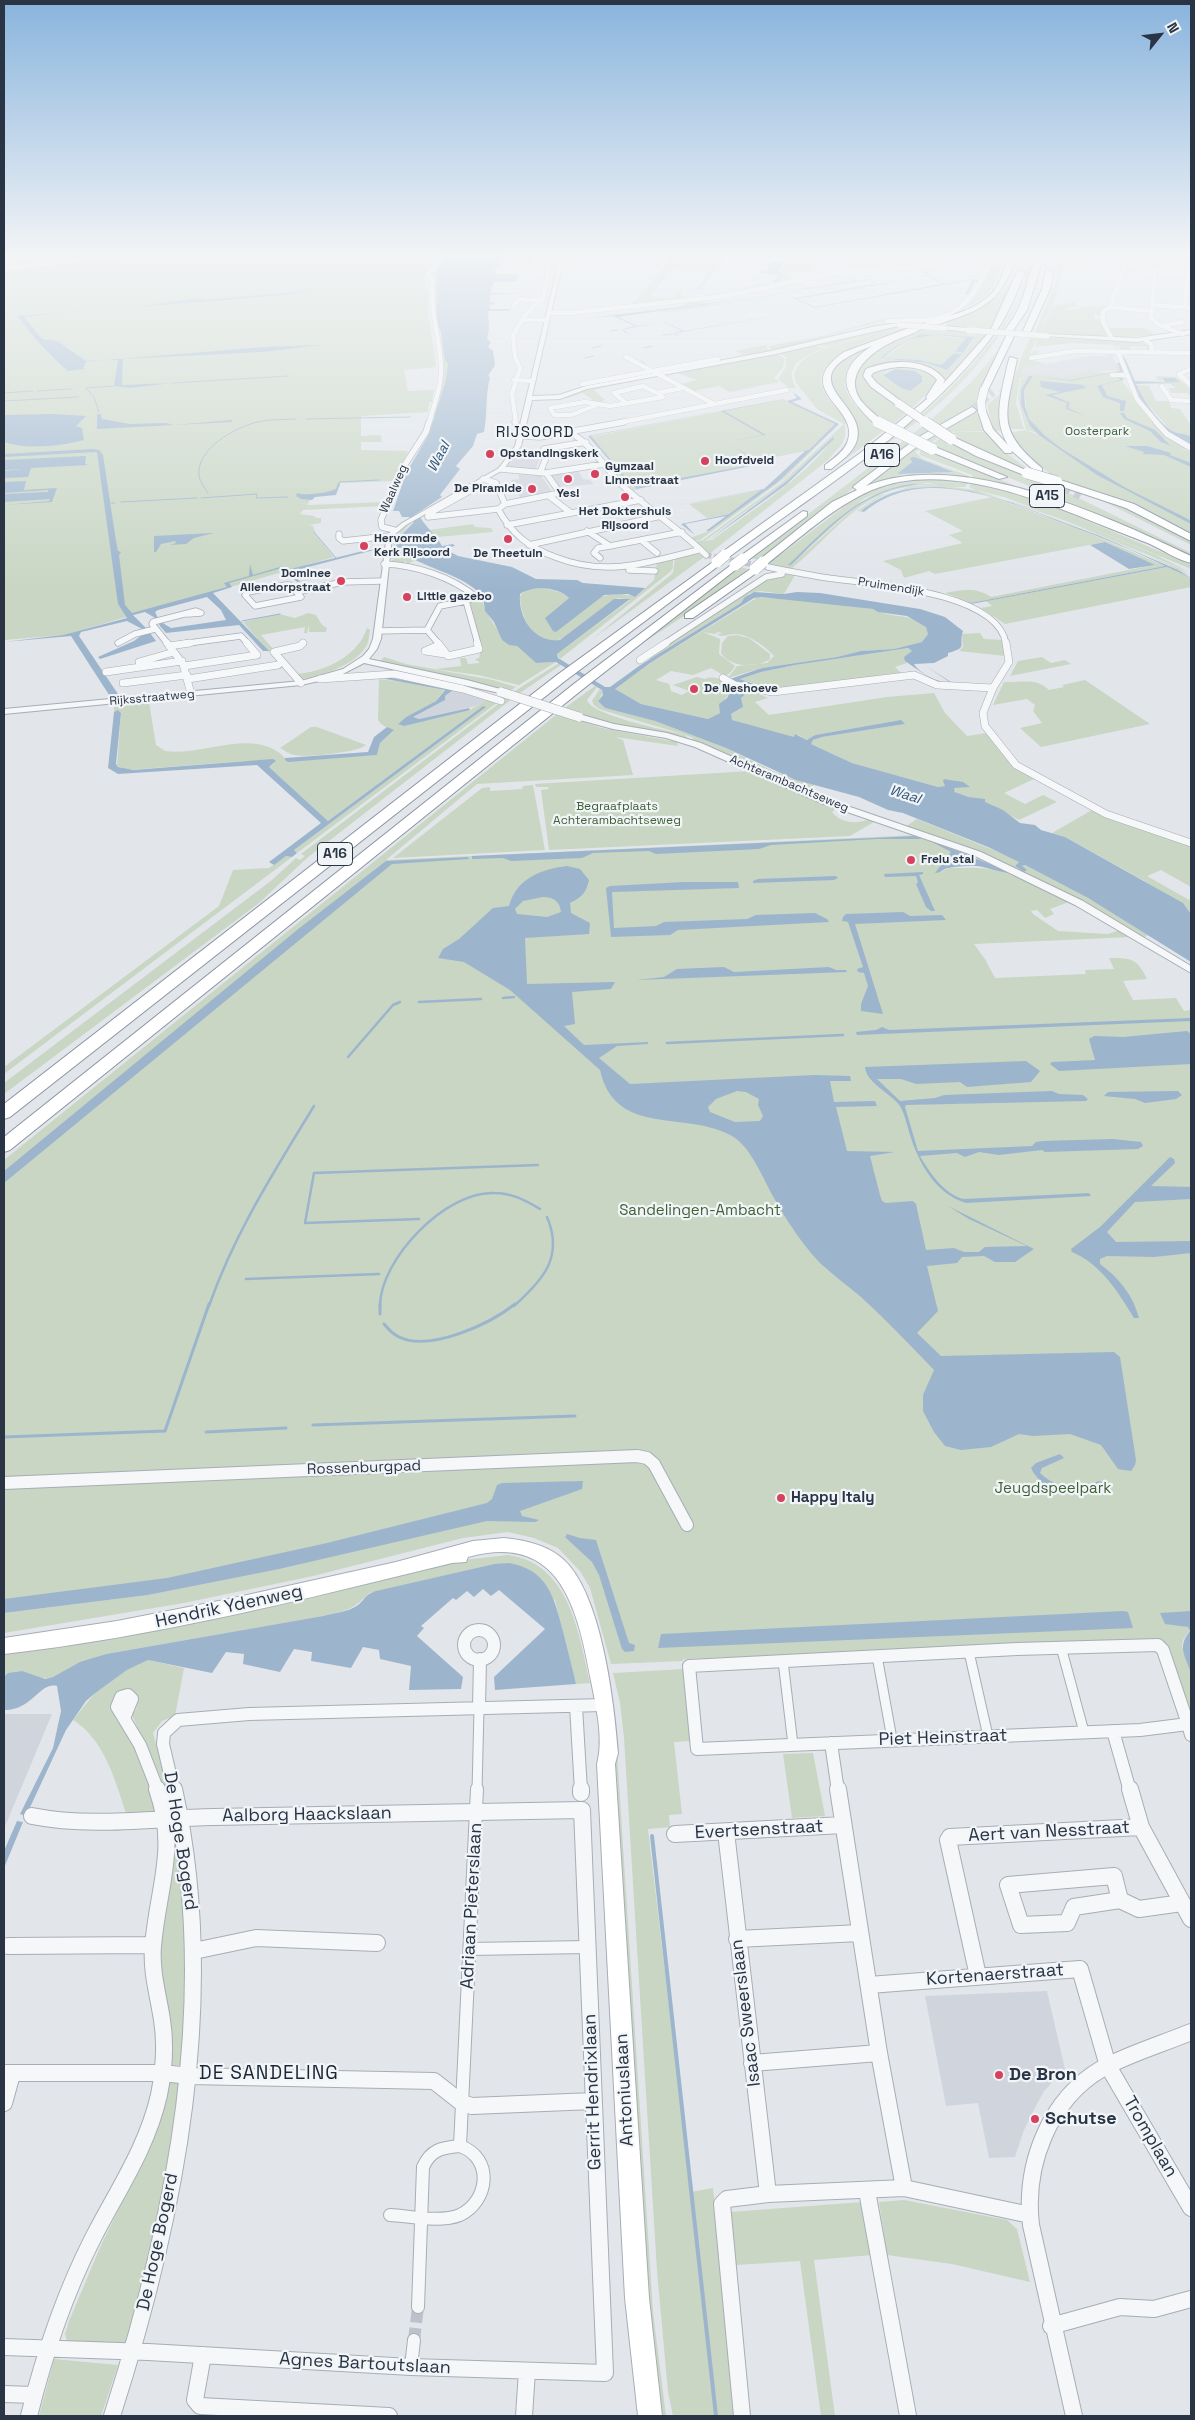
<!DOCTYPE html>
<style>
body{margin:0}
#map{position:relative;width:1195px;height:2420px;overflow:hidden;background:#e2e6eb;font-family:"Space Grotesk",sans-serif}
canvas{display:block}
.frame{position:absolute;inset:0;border:5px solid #293445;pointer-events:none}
.north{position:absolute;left:1135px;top:10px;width:50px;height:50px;-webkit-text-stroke:4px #f2f5f8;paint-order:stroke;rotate:61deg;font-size:14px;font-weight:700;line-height:20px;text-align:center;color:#293445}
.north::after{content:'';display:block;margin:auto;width:18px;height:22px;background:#293445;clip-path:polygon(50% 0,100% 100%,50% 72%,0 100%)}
</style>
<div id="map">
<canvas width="1195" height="2420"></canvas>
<div class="frame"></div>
<div class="north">N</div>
</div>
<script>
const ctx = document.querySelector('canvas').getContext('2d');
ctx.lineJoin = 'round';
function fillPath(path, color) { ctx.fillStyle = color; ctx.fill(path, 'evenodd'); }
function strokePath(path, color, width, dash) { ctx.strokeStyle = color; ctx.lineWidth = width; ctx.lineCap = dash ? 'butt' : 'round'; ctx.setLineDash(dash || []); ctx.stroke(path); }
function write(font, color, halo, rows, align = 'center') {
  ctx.font = font + ' "Space Grotesk",sans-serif'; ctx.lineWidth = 4.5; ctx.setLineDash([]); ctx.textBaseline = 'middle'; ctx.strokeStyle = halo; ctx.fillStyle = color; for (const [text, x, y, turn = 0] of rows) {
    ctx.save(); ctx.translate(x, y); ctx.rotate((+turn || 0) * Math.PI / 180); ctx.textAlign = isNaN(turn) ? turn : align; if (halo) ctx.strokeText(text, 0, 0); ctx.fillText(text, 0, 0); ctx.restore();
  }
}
fillPath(new Path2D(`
 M1106 353H1113L1115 357H1113L1119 370 1091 372 1059 378 1020 374 1023 368 1089 356H1106Z
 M514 457 540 458 535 471 506 468Z
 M578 470 583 479 590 480 594 484 559 487 550 475Z
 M518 472 540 474 553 493 521 499 512 484 511 480 519 479Z
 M454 689 488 699 476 706 419 719 412 717 445 700V696Z
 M4 1714H52L4 1829Z
 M1047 1991 1065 2069 1044 2091 1037 2104 1024 2130 1015 2157 989 2158 978 2103 946 2106 925 1996Z`), '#d0d5dd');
fillPath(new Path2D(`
 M76 252H135L38 265 142 252H431L433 265 424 277 425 289 428 290V310L436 367 404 370 408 391 434 390 432 400 433 401 429 403 428 412 361 416V436L381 435 382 442H361V450L408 451 394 481 340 483 335 494 313 495 307 505 386 502 384 506 303 510 300 514 314 516 316 518H321V523L309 525 313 526 316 535 334 557 64 635 4 640V269L19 266 13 259Z
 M435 252H440L443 261 437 277 436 320 449 366 445 388 435 417H432L442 383 432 293 435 281 430 275 437 265Z
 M501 252H544L543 255H540L537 258 546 259 544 261H532L530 263 536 264 534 265 497 264 499 261 505 260V257Z
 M676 252H729L701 289H697L710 271 673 269 649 297 673 298 681 288 683 289 680 296 686 297 688 300 717 293 727 294 726 293C742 293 756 280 771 285 724 296 681 300 632 306L629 305 637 299Z
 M1060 252H1066L1055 299 1030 353H1033L1034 350 1041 352 1036 353 1040 355H1031L1033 356 1029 359 1045 364 1023 368 1021 374 1054 375 1060 377 1092 371 1106 373 1117 371 1116 363H1121L1125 374 1120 373 1122 372 1120 364V371L1116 372 1143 410 1165 433 1191 448V451L1174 447 1191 452V535C1168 522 1144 510 1119 499 1103 493 1086 490 1071 484 1045 474 1026 456 1010 433L1025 430 1040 435 1027 415 1024 390H1021C1019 407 1026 422 1038 433L1026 430 1018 399 1021 379 1027 376 1020 378 1016 403 1024 429H1008C1006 395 1017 366 1031 336L1034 335 1058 277Z
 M1005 256C995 287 992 297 961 310 975 301 984 281 990 266L998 264Z
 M789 262 813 264 808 273 791 271 785 274 794 280 772 283 776 282Z
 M1028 262H1032L1031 268C1012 335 957 396 900 434 893 439 888 444 881 448 894 434 911 424 926 411 958 383 1014 323 1025 281 1026 274 1026 268 1028 262Z
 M1016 273 1014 280 989 330 979 329 972 325 970 328 947 326V323L933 325 989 302 1004 291Z
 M806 289V290L682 311 664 312 660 311 685 307 683 305 684 301C696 300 705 304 717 304Z
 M1074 302 1077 304 1075 307 1063 309C1074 313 1089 303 1098 308L1104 305 1107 306 1102 308 1099 317 1094 313 1095 320 1099 318 1107 335H1100L1101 337H1114L1109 328H1146L1154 334 1176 333 1113 338 1039 334 1053 306Z
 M882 319 885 320 777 350 746 356 735 351 766 345H768L766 348 771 351 773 350 769 347 774 345 823 336Z
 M908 326 827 347 818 345 884 328Z
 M911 327C889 334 812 354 822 386 826 400 841 411 848 424H845V436L842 444 828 460 709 554 695 542 703 540 781 483 844 424 817 409 796 383 794 375C796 370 798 365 802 361 819 344 886 332 911 327ZM833 438C808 476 749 512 712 540L705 541 788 480Z
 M926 328 969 331 967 335 976 334 978 332 987 333 943 382C935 360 885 361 867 370L864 376 870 383 903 407 906 405 871 378 870 374 873 370C891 364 922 363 936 377 938 388 900 418 891 426 815 378 869 347 926 328ZM921 334 974 338 963 353 955 351 966 338 923 335 904 344 883 358 920 360 941 365 954 353 962 354 947 370 927 363 880 358 896 346ZM894 369 917 372 922 376V382L910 391 901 388 883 375 885 372Z
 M1037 337 1143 343 1149 345 1150 350 1144 351 1148 347 1130 346V350H1121L1117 343 1118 350 1114 345 1072 343 1035 347Z
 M874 344C825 375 845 405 886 429L783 506C801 492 850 459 857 440 860 433 855 427 852 422 823 375 822 368 874 344Z
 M1003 345 980 399 968 408 970 409 910 445 759 560 751 558 932 419 971 382Z
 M816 346 824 348C806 356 782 364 796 388H789L778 379 786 367V357L779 353Z
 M778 354 785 359 783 367 774 378 779 382 730 392 719 386 694 391 681 384 697 380 677 373Z
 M1156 376 1176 377 1191 389V396L1187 393H1171L1169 388H1175L1171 384H1136L1179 382 1163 379 1165 381 1158 380Z
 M623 382 594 390 605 400 599 403 591 401 593 400 583 393C572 397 561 400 551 400L562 398 580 390Z
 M1005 382 1000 406 1001 431H994L987 405 1001 393 999 392Z
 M1136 385 1149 386 1156 401H1169L1171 408 1180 409 1191 425V437L1170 430 1144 400Z
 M783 399 836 424 809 450 757 460 761 463 636 487 620 474 628 484 639 490H633L614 473 620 472 590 437Z
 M979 409 987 431 949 432 915 452 923 459 969 476V479H903L855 493 924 442ZM915 457 953 471 954 472 898 474 912 462 910 458Z
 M838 425 785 478 700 540 694 541 690 538 709 531 778 482Z
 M957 432H987L1006 453 1034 473 987 456 948 434Z
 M945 436 1056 487 1191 553V557L1078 506 929 445Z
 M924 448 1052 501 973 479 972 475 920 455V451Z
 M932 479 969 482 965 487H953L975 490 969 487 972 482 1024 494 1171 556 1191 565V569L1077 522 1158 556 1191 573 1081 526 1004 497 976 490 1066 521 1180 569 1191 576C1118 541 968 467 889 493 878 497 870 504 861 511L864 512 857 511 879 496 913 486C860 491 830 538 791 569L767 565 862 493 886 485ZM928 483 940 485 903 486 872 496 852 510 791 565H789L865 498 895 487Z
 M762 490 729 514 707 518 689 504Z
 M1083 491C1121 505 1157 520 1191 540V545Z
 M992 497 1077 528 1165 566 971 603 945 593C962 590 976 587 991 597L1154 565 1105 542 935 574 929 571 904 578 901 570 883 561 963 543 949 535 963 531 925 511Z
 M413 521 396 539 395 547 404 555 416 560 407 564 405 560 404 563H389L394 559H391L392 554H401L393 548 397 552 392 553C393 539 401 528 413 521Z
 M473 524 475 527 491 528 493 532 437 537 429 530Z
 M696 552 704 557 591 640 673 573 675 557Z
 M673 558V568L670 572 560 659 557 654 630 600 618 598C607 606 567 638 558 640 533 646 521 617 520 597 525 582 560 589 569 598L545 618C572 608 606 587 635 597L654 580 657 562Z
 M740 567 748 569 693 610 623 656Z
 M1167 567 1191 578V587L1005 624 981 608 992 606 986 601Z
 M780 574 795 575 784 594 760 591 750 593 741 603 651 659 647 658 766 579Z
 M483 597C481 612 498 625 502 640L517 646 536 663 556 662 519 685 478 675 435 669 461 666 460 658H466L468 664 480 663 475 659 479 658 481 648 470 601Z
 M758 597 795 599 873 609C890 619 912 612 927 628L928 634 922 642 894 649 861 651 837 657 762 668 728 678 737 666 767 663 774 656C765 646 750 635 736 634 729 634 724 637 717 635L722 633 718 632 715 634 703 632 720 639 719 654 735 666 730 673 725 676 711 668 693 675 671 671 656 680 669 684 671 691 682 695 689 691 673 685 697 677 705 679C716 674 730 684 741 687 729 691 721 701 720 713L708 719 641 704 614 689 650 663Z
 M308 613 316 615 322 625 327 628 326 632H309V625L307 633H304L305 627 261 635 274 650 269 652 243 622 279 614 295 618Z
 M367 628 370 630C369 635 369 640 367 645 355 666 324 674 302 679L296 674C325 672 358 656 367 628Z
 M980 633 984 639 1003 640 1005 656 959 651 963 647 962 634Z
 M736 635 749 638 770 654V659C757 668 730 668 721 653L722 643 728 636Z
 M908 648 912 651 905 661 907 663 895 667 903 675 774 690 740 679 761 672 795 665Z
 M384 657 406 664 493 680 516 687 508 692C466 679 422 675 380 661Z
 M1042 657 1051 663 1065 660 1071 664 1010 676 1018 661Z
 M559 663 561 665 517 695 307 858 259 903 4 1094V1083L272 880 296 858 300 860 305 856 301 854 518 689Z
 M393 676 445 689 436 701 406 717 398 724 470 710 488 699 498 702 297 853 294 850 485 707 483 706 328 821 269 767 275 763 246 761 128 770 117 766 121 713 118 710 114 712V705L149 702 156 745 165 751C202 757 255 726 285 758V760L377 755 380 743 393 731 381 724 378 720 379 679 413 683 386 677Z
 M1085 680 1150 724 1041 747 1020 728 1042 723 1033 711 1035 705 1027 699 993 705 1004 682C1021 683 1036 677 1049 690L1064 687 1062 685Z
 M595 686 597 687 587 700C592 716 667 730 685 735L690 741 614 724 562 710Z
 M600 689 603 692 598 701 605 708 655 721 726 748 773 771 814 785 804 791 693 742V738L686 735 599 709 594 705 592 701Z
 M750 690 768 698 755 702 769 715 887 697 934 693 945 713 967 736 987 733C1000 752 1014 766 1034 779L1004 793 1025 804 1043 795 1057 802 1019 820 984 802 985 799C974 799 959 798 953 788L956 787V781L944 779 946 786 938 787 852 763 811 744 813 740 822 737 905 724 895 721 815 735 808 740 798 735 795 738 734 722 731 719V714L742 708 741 698Z
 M557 714 602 728 677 742 678 746 615 737 623 740 633 775 477 784 386 860 918 835 943 844 953 851 940 873C948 866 955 868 965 868 1003 866 1036 884 1069 902L1050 909 1054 914 1045 918 1037 910 1031 911 1033 914 1058 931 1108 934 1120 930 1132 937 974 944 985 959 995 978 1086 974 1085 970 1114 969 1109 958C1131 958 1137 958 1147 979L1123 981 1133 1000 1176 998 1184 1011 1191 1010V1624L1179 1625 1188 1627 1190 1630 1183 1640 1182 1646 1191 1673V1719L1162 1640 683 1659V1661L611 1664 590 1588 580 1571 558 1548 534 1538 508 1532 463 1538 313 1576 184 1603 4 1633V1613L148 1595 300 1564 4 1605V1178L153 1049 4 1171V1160Z
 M311 727H317L366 745C361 752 304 758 294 755 289 754 284 750 280 748Z
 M750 771 836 809 832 812C842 824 856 824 871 819L874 822 850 836 549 850 541 790 548 789 549 787H536L535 784Z
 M533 785 545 850 393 858 482 788 490 787V791L522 789 523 786Z
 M1092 810 1191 845V887L1161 870 1147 876 1191 901V914L1185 906 1143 880 1065 837 1052 833Z
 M917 819 1008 856 1019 862 1015 866 1024 872 1022 866 1025 865 1088 898 1148 935 1143 938 1019 871 905 827Z
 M286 856 292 857 4 1074V1067L219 906 233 870 269 868Z
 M508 1555C569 1563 579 1633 590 1683L576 1684 555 1600 494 1564 369 1593C353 1610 346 1611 323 1616L106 1654C86 1659 68 1675 48 1678 31 1680 21 1663 4 1677V1655L185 1623 453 1561Z
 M148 1660 184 1668 175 1716 162 1721 153 1733 174 1810H170L159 1774 131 1713 136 1710 139 1699 130 1692 119 1717 145 1770 159 1813H126C115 1780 104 1739 73 1720L94 1694 127 1670Z
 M684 1669 691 1741 674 1742 682 1814 669 1815 670 1827 648 1829 691 2192 713 2188 737 2416H673L668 2392 657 2271 624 1738 620 1703 613 1673Z
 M617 1752 653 2312 666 2416H659L647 2324 613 1773Z
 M813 1753 825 1816 792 1818 783 1754Z
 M172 1828H178L187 1917 186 1982 181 2065H171L172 2031 157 1955Z
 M180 2081 183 2088 159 2216 131 2331 126 2342 119 2344 67 2341 65 2334 69 2321 102 2243 149 2149 170 2082Z
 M904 2200 1007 2220 1017 2229 1030 2282 952 2264 887 2255 879 2202Z
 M863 2202 872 2255 814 2260 835 2416H821L800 2261 736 2265 730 2212Z
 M54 2359 118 2365 101 2416H39Z`), '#c8d6c3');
fillPath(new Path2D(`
 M440 252H501L505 257V260L499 261V266L494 271 496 274H519L515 282H494L490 293 518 294 490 295V302L498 304 489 305 490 309H511L508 311H488L489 329 487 339 491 342 488 347 493 351 495 365 488 376 490 377C485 397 488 411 484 432L477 434 473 446 456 466 460 469 440 495 442 497 413 516 420 517C426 527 436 535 442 546L453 544 455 546 443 548 458 556 512 567 536 579 577 580 583 583 645 588 635 597 628 594 604 595 556 632 553 631 545 618 569 598C558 587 533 585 520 594 518 618 534 643 560 640L614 599H630L557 654 558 658 605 687H610L639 666 741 603 745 597 754 592 784 594 797 592 820 593 920 609 945 617 963 631C958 647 969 647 948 653V656L934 663 914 664C920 674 939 683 951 683L926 666 954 684 937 683 905 661 904 657 912 651 908 648 795 665 761 672 740 679 765 688 736 683 730 679 762 668 837 657 861 651 894 649 922 642 928 634 926 627 907 616 878 612 873 609 761 597 754 598 650 663 615 689 641 704 708 719 720 713 719 704 727 698 730 692 741 687 750 690 741 698 743 707 731 714 732 720 794 737 795 734 807 740 815 735 901 720 905 724 822 737 813 740 811 744 852 763 938 787 945 786 943 781 944 779 963 782 970 787 954 788 955 792 968 797 985 799V802L1003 810 1020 823 1035 825 1041 830 1065 837 1183 903 1191 914V962L1088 898 1025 865 1022 866 1027 870 1024 872 1015 866 1019 862 988 847 903 813 888 810 859 797 796 780 726 748 655 721 605 708 598 701 603 695 602 690 556 662 536 663 517 646 509 645 502 640 494 622 485 611 483 596C460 572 422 569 396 548L397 539 414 522 409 517H402L399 511H393L406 473 429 434 446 380 448 364 445 360 441 333 436 320 437 272 443 261Z
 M774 252 763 271H766L772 262 785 261 779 271 781 272 789 262 829 264 814 263 808 274 812 263 789 262 777 281H782L773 283 779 275 761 273 751 287Z
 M936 271 926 273 944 284 972 279 981 281 975 282 968 295 965 294 972 280 814 308 787 295 796 298 875 284 869 280 799 290 805 288 800 285 808 288 854 281 840 277 857 281 869 279 877 284 912 279 797 299 815 307 942 284 929 276 915 277 927 275 923 272Z
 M319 290C221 304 122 305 24 317L42 339 57 341 86 361 104 360 86 362 83 368 85 369 68 371C50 355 31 336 18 316L135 307 199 298 204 300Z
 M743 299 618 317 637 326 665 322 684 331 810 309 671 334 682 331 664 322 619 330 635 326 613 316 581 319Z
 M921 334 974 337 963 353 955 351 966 338C931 333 911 333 883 358L920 360 941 365 954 353 962 354 947 370 927 363 880 358 896 346Z
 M321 345 263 352 123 359 122 385 172 383 131 388 114 386 118 360H106L265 347Z
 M1122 355 1126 360 1135 381 1165 382 1163 378H1174L1180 382 1136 384C1143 399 1155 418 1169 429 1175 434 1185 433 1191 437V446L1170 434 1140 399Z
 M1118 363H1120L1123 372 1121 376 1124 380 1102 385 1107 396 1126 401 1124 411H1120V403L1103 397 1097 386 1083 385 1086 388 1052 395 1070 403 1068 408 1086 416 1066 409 1067 403 1045 395 1060 392 1041 387 1040 381 1097 386 1120 380 1116 372 1071 381 1033 376 1024 390 1025 406 1029 419 1044 435 1062 449 1126 488 1186 518 1191 521V524L1097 475 1039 435 1030 426 1021 405V390L1029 376H1033L1070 380 1120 371Z
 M895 369 915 371 922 376V382L910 391 901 388 883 375Z
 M793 392 802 399 792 402 839 424 778 482 709 531H706L726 516 685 524 695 535 681 524 729 514 761 490 668 507 764 489 805 451 758 460 761 464 637 489 620 474H623L635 486H639L760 463 730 445 757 460 809 450 835 424 788 402 787 401 797 398Z
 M789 398 724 411 766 435 727 442 763 435 721 411 591 436 611 460H609L588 436Z
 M1120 413H1124L1127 418 1155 430 1170 445 1191 453 1161 442 1150 431 1124 419Z
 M52 414 86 416 76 426 82 428 84 440C61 446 27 450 4 442V415Z
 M97 414H101L102 419 130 424 167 423 173 425 232 420V422L97 429Z
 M833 437 834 439 786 485 705 543 788 480Z
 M1125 446H1147L1171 453 1170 455 1191 463V467L1164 455 1143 454 1144 452Z
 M92 449 99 450 103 455 116 541 118 551 121 552 119 555 125 605 132 613 227 587 224 583 249 576 250 564 253 575 283 566 290 569 363 551 378 549 289 572 300 581 321 577 297 582 282 568 229 583 232 587 213 593 269 651H263L239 625 166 633 159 625 161 622 171 628 226 620 221 610 207 597 158 610 155 612 158 618 157 619 145 612 133 615 146 628 144 630 127 621 81 632 79 636 120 697 111 698 71 636 4 642 63 635 127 618 118 604 97 452 4 457V454Z
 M86 456 85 464 89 465 31 468 28 477 4 478V471L23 469 4 470V460Z
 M912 457H915L954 472 897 474 912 462 910 458Z
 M26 481 24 490 57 488 52 502 4 505 49 501 50 499 4 502V494L48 492V490L4 493V482Z
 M338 483 340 484 336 495 315 497 312 500 301 499 296 496 297 493C306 496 327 493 336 489Z
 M912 484 959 485C942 485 925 483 909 486 860 492 825 533 791 565H788C825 530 860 490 912 484Z
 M940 487 971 491 1010 502 1100 536 1178 570 1191 578 1167 567 971 604 931 590 971 603 1165 566C1134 550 1099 537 1066 524 1004 500 923 463 864 512L861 511C887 490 907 487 940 487Z
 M214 533 194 538 186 544 170 545 176 543 175 541 161 544 156 552H154V536Z
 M1105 542 1155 565 1129 569 1090 545Z
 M150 633 156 641 100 659 98 657 134 641 142 635Z
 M446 689 453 690 445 696V700L413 717 419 719 469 708 470 710 404 726 398 724 406 717 436 701Z
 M483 706 486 707 294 850 297 853 292 857 286 856 274 865 269 862 321 823 257 765 118 774 108 768 114 712 118 710 121 713 116 764 118 767 133 770 273 759 276 761 269 767 328 821Z
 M387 727 394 730 380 743 377 755 288 762 285 760V758L368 752 374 737Z
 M916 836 922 839H877L771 845 759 849 656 854 649 851 593 853 582 858 511 861 503 858 472 859V856Z
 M936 842 1011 873C1003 874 987 867 977 866 969 866 958 866 949 868 944 868 941 873 935 873L951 852 934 843Z
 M468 857 469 859 392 864 4 1183V1171L297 930 386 861Z
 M567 866 580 869 589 880C586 893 582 897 570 903L571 913 590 923 589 934 525 938 527 984 615 982 611 989 572 992 575 1024 564 1026 584 1045 648 1042V1044L617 1046 599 1058 630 1084 814 1075 850 1076 851 1081H830L834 1102 875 1101 877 1106 836 1107 847 1151 895 1152 870 1156 880 1195 882 1201 886 1203 913 1201 916 1204 926 1250 954 1248 964 1252H979L985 1247 1027 1246 969 1219 948 1206 1034 1249 1015 1262H995L984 1256 962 1257 957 1263 927 1266 938 1311 917 1333 941 1356 1114 1352 1120 1357 1136 1460 1135 1465 1131 1471 1118 1469 1101 1445 1070 1434 1033 1436 1019 1434 991 1447 961 1450 945 1446 934 1432 923 1411V1395L934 1370C910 1345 886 1320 861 1297 848 1286 833 1275 820 1263 802 1244 787 1221 774 1198 763 1179 752 1148 732 1136 687 1110 615 1138 600 1070L510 990 464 962 438 958 443 949 459 939 493 908 509 906C516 879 541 869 567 866ZM543 897C553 897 560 901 561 912L547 917 517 914 515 909 523 901ZM737 1091 746 1092 759 1099 758 1105 763 1116 760 1121 735 1122 710 1112 708 1107 716 1099Z
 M923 872V874L919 875 935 911H931L926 907 916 884 918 882 916 876 885 877 884 874Z
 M836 876 838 878 834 880 753 883V881L758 879Z
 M684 882H738L739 888 612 892 614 928 656 926 664 922 747 919 756 915 815 913 827 919 829 922 678 930 670 935 611 937 606 888 610 886Z
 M903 912 910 916 942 915 946 920 855 924 883 1014 861 1011V1004L868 986 864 973 858 972 857 969 863 967 848 922 842 921 843 917 846 914Z
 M724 967 734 972 829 967 836 970H846L847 972 636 980 664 977 677 969Z
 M1191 1018V1021L857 1035 856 1032 876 1030 882 1027 889 1030Z
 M1187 1031 1191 1034V1064L1059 1071 1050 1064 1052 1062 1095 1060 1089 1039 1094 1036 1123 1037Z
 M1026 1061 1040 1071 1031 1082 967 1087 960 1082 916 1084 901 1079H877L900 1101 935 1098 944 1095 1052 1091 1059 1094 1083 1095 1088 1099 1086 1101 906 1105 905 1107 918 1151 1032 1146 1036 1142 1043 1141 1113 1139 1141 1142 1143 1146 1138 1149 1045 1152 1042 1150 999 1155 979 1152 965 1157 957 1153 920 1156C930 1173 943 1193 963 1199L1089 1193 1091 1196 966 1203C936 1194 919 1164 910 1135 907 1126 905 1114 900 1106 891 1093 866 1083 865 1067Z
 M1178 1091 1182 1095 1176 1099 1145 1103 1135 1099 1104 1096 1108 1092Z
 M1170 1157 1174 1159 1175 1163 1151 1186 1191 1187V1199L1135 1202 1107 1232 1116 1242 1191 1241V1253L1154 1257 1107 1256 1100 1259V1264C1119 1278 1133 1295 1139 1318H1134C1118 1292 1101 1264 1072 1252L1071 1249 1100 1227Z
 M1060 1454 1064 1458 1042 1468 1040 1473C1055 1487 1080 1495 1098 1481L1103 1482C1100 1486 1096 1491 1092 1493 1069 1500 1041 1489 1031 1468L1036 1463Z
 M583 1481 582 1489 520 1511 522 1516 539 1520 535 1522 487 1521 279 1569 148 1595 4 1613V1599L167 1578 327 1543 487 1503 492 1499 497 1485 502 1483Z
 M567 1534 580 1538 596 1540 629 1643 635 1645 634 1651 625 1652 622 1649 599 1575 592 1562 565 1537Z
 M509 1563C548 1570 554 1597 563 1631 567 1648 572 1666 576 1684L495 1690 494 1677 545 1629 499 1590 491 1596 483 1589 474 1597 467 1591 456 1600 453 1598 421 1626 424 1628 417 1636 463 1677 461 1689 409 1690 411 1666 380 1659 379 1650 363 1647 351 1668 311 1661 312 1652 294 1649 280 1672 243 1664 244 1654 226 1652 212 1673 148 1660 127 1670 94 1694 86 1701 66 1730 26 1816 20 1814 53 1748 61 1711 57 1686C39 1682 32 1711 4 1710V1677L8 1673 22 1671 45 1679 53 1677 80 1662 106 1654 323 1616C334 1613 349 1612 358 1605 366 1599 364 1595 376 1591L494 1564Z
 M1123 1611 1128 1612 1133 1628 658 1648 661 1634Z
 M1191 1611V1673C1185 1655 1177 1647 1190 1631L1188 1627 1165 1624 1160 1613Z
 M17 1821 23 1822 4 1868V1851Z`), '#9cb5cd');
strokePath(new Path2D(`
 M138 252H144
 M623 330 627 333
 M611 331 618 330
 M674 334 678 335
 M663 335 671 334
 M592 348 601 346
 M644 348 652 346
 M585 358 594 356
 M641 361 644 363
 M172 383 289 376
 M37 391 71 389
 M4 393 33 391
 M4 401 78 397
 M99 412 94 397 86 388 114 386
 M306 419 410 417
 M339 486V482L379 480
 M208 493C205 488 200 482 199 476 196 448 235 428 257 422 270 419 283 420 296 419
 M201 498 257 494 256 498 288 497
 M121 502 197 498
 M111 503H115
 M314 532 336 558
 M242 621 280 614`), '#9cb5cd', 1);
strokePath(new Path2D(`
 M386 678 446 689`), '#9cb5cd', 2);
strokePath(new Path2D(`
 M503 998 514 997
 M419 1002 481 999
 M667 1043 843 1035
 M348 1057 393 1005 400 1002
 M419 1219 305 1223 314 1173 538 1165
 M246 1279 379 1274
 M209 1306C234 1234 275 1170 314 1106
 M380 1306C380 1259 446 1191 494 1193 512 1193 525 1200 540 1209
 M514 1306C543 1280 564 1257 547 1217`), '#9cb5cd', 2.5);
strokePath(new Path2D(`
 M380 1304V1314
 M384 1324C388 1329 393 1334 399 1337 430 1352 490 1324 515 1304
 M313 1425 575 1416
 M206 1432 286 1428
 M4 1437 165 1431 209 1304`), '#9cb5cd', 3);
strokePath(new Path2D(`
 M652 1836 716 2416`), '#9cb5cd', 4);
strokePath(new Path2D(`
 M414 2340 418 2307`), '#bdc2ca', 12, [12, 5.5]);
strokePath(new Path2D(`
 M706 555 765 567`), '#bdc2ca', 5.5, [5.5, 2.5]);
strokePath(new Path2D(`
 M972 410 993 392`), '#bdc2ca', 8, [8, 4]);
strokePath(new Path2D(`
 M1047 477 1081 495`), '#bdc2ca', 11, [11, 5]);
const pedestrianFar1 = new Path2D(`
 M1061 1647 1084 1732
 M969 1652 988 1736
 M877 1656 892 1739
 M783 1661 793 1745
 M477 1791 479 1709`);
const pedestrian = new Path2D(`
 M470 1949 587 1947
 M390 2215C410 2216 440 2223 460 2215 489 2201 494 2158 460 2146L477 1789
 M418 2307 423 2167C431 2149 442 2148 460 2146
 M411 2367 414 2340`);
const minorFar4 = new Path2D(`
 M1120 259 1155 271 1151 318 1159 325 1183 334
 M1072 262 1109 261 1158 252
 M4 269 139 252
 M1155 271 1191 274
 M1178 273 1179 265 1191 266
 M1152 305 1191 308
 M514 306 519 299 542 301
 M1110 307 1151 311
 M1185 307 1187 273
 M549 313H571L725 296 838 272 912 268 958 260H990
 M522 320H547
 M887 321C900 320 913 321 926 320 959 318 977 293 989 265
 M1163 326 1182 322
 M1111 337 1103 322V312L1110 307 1124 268 1134 264
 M1145 340 1151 344 1152 351
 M1118 352 1137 399 1157 423
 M626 357 714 404
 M1031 358 1075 351 1191 353
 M1191 369 1179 374 1191 385
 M1112 375H1127
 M514 380 533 381
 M582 384 718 359
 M1162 386 1171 400 1191 401
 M626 403 614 393 643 386 657 393
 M597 405 571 415H554L550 408 585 402 610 406 663 397 657 393 683 388
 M429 423C434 405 441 388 441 370 441 339 429 311 433 280L428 274 436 265 434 252
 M516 423 512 394 520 368 515 357 513 335 527 313 543 298 549 264 559 253H562
 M617 423 787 390`);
const minorFar3 = new Path2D(`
 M515 422 517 427 523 429
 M1156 422 1167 434 1191 448
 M570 432C596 448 603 467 623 486 650 511 680 529 706 555
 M521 436 540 437 624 422
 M501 469 546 473 604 464
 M540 473 547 455 544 449 586 442
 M483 479 496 483 505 504 501 507
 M549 496 571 513
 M505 504 560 493 546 473
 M498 509C512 534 528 547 555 557 606 577 647 563 698 550
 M428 517 498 509
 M428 517V514L475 488 470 487
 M507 525 641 500
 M394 530 382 527 381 520 402 469 426 432 429 422
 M587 531 610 546 682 532
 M339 534V538L343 541 389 536
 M641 540 657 553
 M529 545 661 516
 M600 558 594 553 598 548 610 546
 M384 564C415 565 452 577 476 597L466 601
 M768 567C788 571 808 575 828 578 870 584 998 591 1006 644
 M629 570 655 571
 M286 585H290L301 597 255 606 245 595 248 592Z
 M297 592 343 582 382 581
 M427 630 439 644
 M427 630 440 606 466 601 478 644
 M378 631 427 630
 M118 643 135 634 155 629
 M168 644 152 624 153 622 196 611 201 613 188 614
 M181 644 241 636 248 644
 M302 644 303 643
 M664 644 766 577 782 574`);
const minorFar2 = new Path2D(`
 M167 643 183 664 191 694
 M438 643 448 656 479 649 477 643
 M1006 643 1009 662 993 688 983 713 985 726 1016 765 1106 814 1191 843
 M439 645 425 651 445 654
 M169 646 190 643
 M640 660 666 643
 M139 662 174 652
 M184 666 257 655 247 643
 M106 672 182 661
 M723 678 735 685 773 692 914 675 937 685 993 688
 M188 679 278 665
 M320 679 394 674 463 689 501 701
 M123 683 187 675
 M301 683 274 652 300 646 303 643`);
const minorFar1 = new Path2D(`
 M4 1483 637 1456 647 1458 654 1464 687 1525
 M464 1645a15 15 0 1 1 30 0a15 15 0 1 1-30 0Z
 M1158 1645 1163 1650 1188 1724 1140 1730 697 1749 689 1666 1017 1649Z
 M576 1706 581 1791
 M479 1709 480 1659
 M125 1716 132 1699 128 1695 121 1697 117 1707 140 1745 158 1791
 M1188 1724 1191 1735
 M1113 1731 1130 1791
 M831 1743 838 1791
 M174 1791 163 1744 164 1733 178 1720 249 1714 604 1705`);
const minor = new Path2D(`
 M581 1789V1793
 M838 1789 879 2053 904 2188
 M1130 1789 1141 1827 1191 1919
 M726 1832 768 2194
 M675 1834 843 1825
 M1114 1876 1120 1900 1074 1907 1067 1923 1021 1925 1008 1885Z
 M1120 1900 1139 1909 1182 1903
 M737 1939 860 1933
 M8 1946 152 1945
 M194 1951 256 1938 377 1943
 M978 1976 948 1840 950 1837 1141 1827
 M869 1985 1080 1969 1108 2066 1191 2208
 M752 2063 879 2053
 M4 2073H163L189 2076 434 2081 462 2103 472 2106 593 2101
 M4 2103 12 2074
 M867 2191 908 2416
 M1051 2326 1120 2307 1154 2309 1191 2299
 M4 2347 148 2352 411 2367 605 2373 582 1810C459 1812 336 1814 214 1817 153 1818 92 1828 32 1816
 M203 2355 195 2400 200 2406 389 2416
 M4 2394 34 2395
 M29 2416C44 2355 64 2295 93 2238 117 2191 147 2148 159 2095 164 2070 166 2045 162 2020 158 1994 151 1972 153 1946 158 1886 178 1850 157 1789
 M112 2416C176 2217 220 1996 174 1789
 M524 2416 527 2371
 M742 2416 722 2204 727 2199 768 2194 904 2188 1030 2215
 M1074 2416 1031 2225C1024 2165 1049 2099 1103 2068 1131 2053 1162 2044 1191 2032`);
const tertiary = new Path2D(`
 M561 252H565L532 396 559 395 586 386 771 351 876 326 900 323 903 325 771 355 587 389 560 399 532 400 521 446 503 470 406 525 392 537 381 639 377 649 369 659 467 680 504 690V694L364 663 337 677 301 685 4 714V709L301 681 343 669 363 656 369 649 373 639 387 535 402 523 499 468 515 446Z
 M944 326 968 328 971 330 968 332 942 329Z
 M1191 330V334L1137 342 1044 336 1047 334 1137 338Z
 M579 714 614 724 667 733 701 743 827 799 981 852 1083 901 1191 966V973L1075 905 975 856 821 803 695 747 666 738 613 729 576 719 575 717Z`);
const secondary = new Path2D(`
 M504 1538C525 1540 548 1545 564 1560 602 1596 614 1702 618 1753L615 1764 649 2298 662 2416H638L625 2298 597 1764C604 1739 596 1706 591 1681 578 1610 561 1531 468 1557L466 1562 452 1563C305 1599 155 1637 4 1654V1638L117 1621 229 1599 396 1562 473 1541Z`);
const motorway = new Path2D(`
 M1050 252H1057L1055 261 1051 263 1047 261Z
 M1008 259 1015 261C1002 297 986 309 950 320 942 323 932 328 924 327V323C949 316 980 310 996 288 1002 279 1004 269 1008 259Z
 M1035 260 1042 262 1027 310 1012 332 1015 334 988 390 981 392 980 390 1007 334 1003 332C1024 308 1024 288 1035 260Z
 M1018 270 1025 272C1017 292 1009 313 997 330 928 425 823 487 729 557H721V553L863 451 927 399 926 397 937 380C923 363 891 365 873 373L871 376 877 383 902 402 903 404 899 407 871 387 863 376 866 369C890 359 928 357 945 380L943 384 990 331Z
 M1046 270 1053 272 1050 289 1030 333 1023 335 1022 333 1042 289Z
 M917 325 924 327C917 333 905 336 896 340 872 351 840 375 863 403 868 409 875 414 880 419V423H874C845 396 831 372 872 346 783 379 868 402 857 440 853 453 841 461 831 469H825V465C833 459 843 452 847 443 863 407 788 391 844 352Z
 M1010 357 1017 359C1006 414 995 429 1042 468V472H1036L1012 451 1011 453H1005L984 430 978 411 985 409 993 429 1008 445C995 423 999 404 1004 380 1006 373 1007 364 1010 357Z
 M972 407 976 410 975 412 923 442 866 486C960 448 1105 515 1191 556V563C1177 560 1163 550 1150 544 1135 538 1119 532 1104 526 1038 499 942 460 872 490 833 507 800 538 767 564H759V560L832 502 857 490 853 487 855 485 917 438Z
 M951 436 1032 473 1024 475 976 456 948 441V437Z
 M929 447H935L1007 477 999 479 929 451Z
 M1057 479 1134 504 1191 534V541L1126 508 1054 484V480Z
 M803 511 807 512V516L747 561H739V557Z
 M717 559 721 560V564L565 681 10 1117 4 1119V1104L557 675Z
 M735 562 740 565 739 567 583 689 10 1150 4 1152V1137L575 683Z
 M755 566 759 567V571L693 618H685V614Z`);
strokePath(pedestrianFar1, '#a7adb6', 11);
strokePath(pedestrian, '#a7adb6', 14);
strokePath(minorFar4, '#a7adb6', 5);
strokePath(minorFar3, '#a7adb6', 7);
strokePath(minorFar2, '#a7adb6', 8);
strokePath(minorFar1, '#a7adb6', 14);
strokePath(minor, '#a7adb6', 18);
strokePath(tertiary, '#a7adb6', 2);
strokePath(secondary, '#a7adb6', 2);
strokePath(motorway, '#8994a3', 2);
strokePath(pedestrianFar1, '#f5f7f9', 9);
strokePath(pedestrian, '#f5f7f9', 12);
strokePath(minorFar4, '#f5f7f9', 4.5);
strokePath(minorFar3, '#f5f7f9', 5.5);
strokePath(minorFar2, '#f5f7f9', 7);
strokePath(minorFar1, '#f5f7f9', 12);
strokePath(minor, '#f5f7f9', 16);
fillPath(tertiary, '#f5f7f9');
fillPath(secondary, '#fff');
fillPath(motorway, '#fff');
const minorBridge = new Path2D(`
 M990 260 1072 262`);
const tertiaryBridgeFar1 = new Path2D(`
 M900 325 944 328
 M968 330 1047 336`);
const tertiaryBridge = new Path2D(`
 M501 692 579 717`);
const motorwayBridgeFar1 = new Path2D(`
 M899 404 927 423
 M982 411 981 402 984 390
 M877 421 881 423`);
const motorwayBridge = new Path2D(`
 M878 422 932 449
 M925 422 951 439
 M1027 473 1057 482
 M717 562 725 555
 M735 565 743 559
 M755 569 763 562`);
strokePath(minorBridge, '#a7adb6', 5, []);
strokePath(tertiaryBridgeFar1, '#a7adb6', 6, []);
strokePath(tertiaryBridge, '#a7adb6', 10, []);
strokePath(motorwayBridgeFar1, '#8994a3', 9, []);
strokePath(motorwayBridge, '#8994a3', 12, []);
strokePath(minorBridge, '#f5f7f9', 4.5);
strokePath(tertiaryBridgeFar1, '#f5f7f9', 5.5);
strokePath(tertiaryBridge, '#f5f7f9', 9);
strokePath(motorwayBridgeFar1, '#fff', 8);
strokePath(motorwayBridge, '#fff', 11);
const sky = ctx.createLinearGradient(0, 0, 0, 590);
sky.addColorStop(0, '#89b4dd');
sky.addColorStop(0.43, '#f2f4f6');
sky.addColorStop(1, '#f2f4f600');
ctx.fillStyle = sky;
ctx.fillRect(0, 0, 1195, 590);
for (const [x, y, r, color] of [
 [490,454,5,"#d6425d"],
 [705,461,5,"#d6425d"],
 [595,474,5,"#d6425d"],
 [568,479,5,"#d6425d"],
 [532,489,5,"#d6425d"],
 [625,497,5,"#d6425d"],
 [508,539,5,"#d6425d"],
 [364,546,5,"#d6425d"],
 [341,581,5,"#d6425d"],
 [407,597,5,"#d6425d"],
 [694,689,5,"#d6425d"],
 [911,860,5,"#d6425d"],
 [781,1498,5,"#d6425d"],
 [999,2075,5,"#d6425d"],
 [1035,2119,5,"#d6425d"]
]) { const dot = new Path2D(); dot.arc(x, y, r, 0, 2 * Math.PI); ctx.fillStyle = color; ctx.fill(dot); strokePath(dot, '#f2f5f8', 2); }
write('12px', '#3f6136', '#f2f5f8', [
 ["Oosterpark",1097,432],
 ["Begraafplaats",617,807],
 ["Achterambachtseweg",617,821]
]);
write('bold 12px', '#293445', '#f2f5f8', [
 ["Opstandingskerk",500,454],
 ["Hoofdveld",715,461],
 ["Gymzaal",605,467],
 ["Linnenstraat",605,481],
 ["De Piramide",522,489,"right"],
 ["Yes!",568,494,"center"],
 ["Het Doktershuis",625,512,"center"],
 ["Rijsoord",625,526,"center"],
 ["Hervormde",374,539],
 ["Kerk Rijsoord",374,553],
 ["De Theetuin",508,554,"center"],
 ["Dominee",331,574,"right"],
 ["Allendorpstraat",331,588,"right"],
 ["Little gazebo",417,597],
 ["De Neshoeve",704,689],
 ["Frelu stal",921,860]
], 'left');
write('12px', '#293445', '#f2f5f8', [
 ["Waalweg",394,489,-66],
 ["Pruimendijk",891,587,9],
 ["Rijksstraatweg",152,698,-5],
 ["Achterambachtseweg",789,784,23]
]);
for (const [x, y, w] of [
 [882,455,35],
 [1047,496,35],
 [335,854,35]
]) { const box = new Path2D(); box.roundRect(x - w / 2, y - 11.5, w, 23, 4); ctx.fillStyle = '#f2f5f8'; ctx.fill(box); strokePath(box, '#293445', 1); }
write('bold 14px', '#293445', null, [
 ["A16",882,455],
 ["A15",1047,496],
 ["A16",335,854]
]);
write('italic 14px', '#31557b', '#f2f5f8', [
 ["Waal",439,457,-62],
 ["Waal",905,795,18]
]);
ctx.letterSpacing = '1px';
write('15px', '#1b2535', '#f2f5f8', [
 ["RIJSOORD",535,433]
]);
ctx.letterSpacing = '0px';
write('15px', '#3f6136', '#f2f5f8', [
 ["Sandelingen-Ambacht",700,1211],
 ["Jeugdspeelpark",1053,1489]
]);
write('15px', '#293445', '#f2f5f8', [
 ["Rossenburgpad",364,1468,-2]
]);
write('bold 15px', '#293445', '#f2f5f8', [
 ["Happy Italy",791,1498]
], 'left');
write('18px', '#293445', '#f2f5f8', [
 ["Hendrik Ydenweg",229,1607,-12],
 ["Piet Heinstraat",943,1738,-2],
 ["Aalborg Haackslaan",307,1815,-1],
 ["Evertsenstraat",759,1830,-3],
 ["Aert van Nesstraat",1049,1832,-3],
 ["De Hoge Bogerd",180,1841,81],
 ["Adriaan Pieterslaan",472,1906,-87],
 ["Kortenaerstraat",995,1975,-4],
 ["Isaac Sweerslaan",746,2013,-97],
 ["Antoniuslaan",625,2090,-93],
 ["Gerrit Hendrixlaan",593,2092,-92],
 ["Tromplaan",1150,2137,60],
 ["De Hoge Bogerd",158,2242,-78],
 ["Agnes Bartoutslaan",365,2364,3]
]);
write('bold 18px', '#293445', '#f2f5f8', [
 ["De Bron",1009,2075],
 ["Schutse",1045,2119]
], 'left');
ctx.letterSpacing = '1px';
write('19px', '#1b2535', '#f2f5f8', [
 ["DE SANDELING",269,2074]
]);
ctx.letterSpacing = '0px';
</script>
